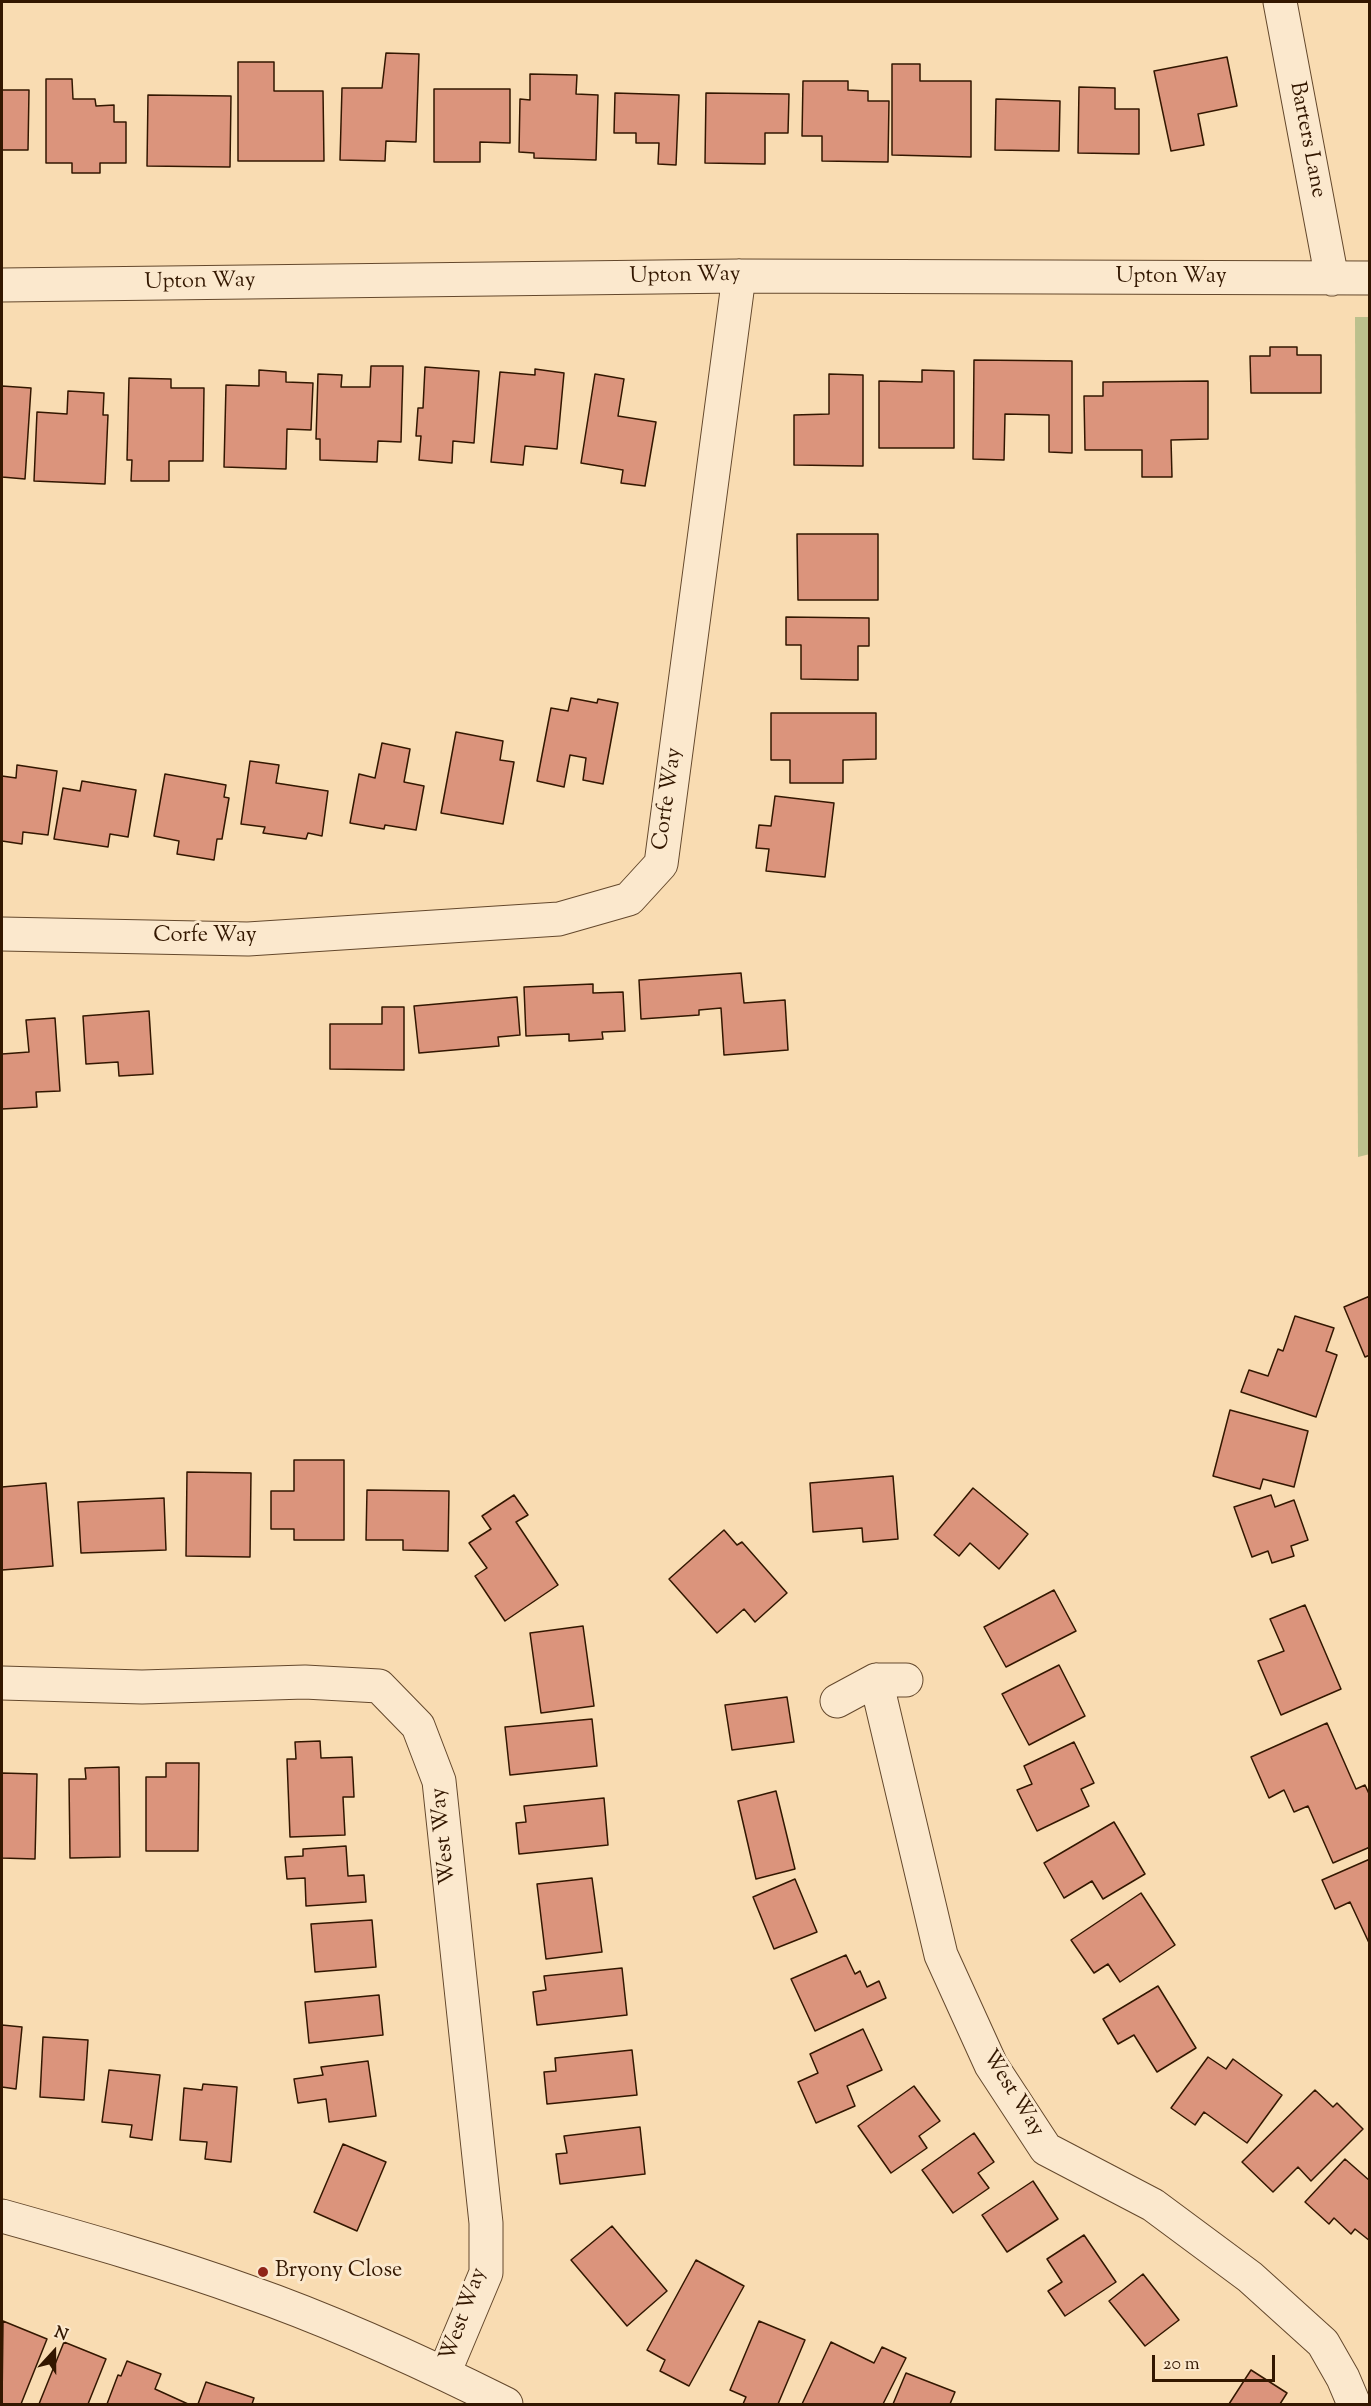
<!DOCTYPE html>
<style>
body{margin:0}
#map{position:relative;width:1371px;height:2406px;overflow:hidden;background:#f9dcb2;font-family:"Sorts Mill Goudy",serif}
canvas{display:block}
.frame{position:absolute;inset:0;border:3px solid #331700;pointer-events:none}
.north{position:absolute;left:24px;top:2322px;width:60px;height:60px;-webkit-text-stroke:4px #fbe8cd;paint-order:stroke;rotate:21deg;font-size:16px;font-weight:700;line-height:24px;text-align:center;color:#331700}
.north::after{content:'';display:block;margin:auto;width:21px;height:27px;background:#331700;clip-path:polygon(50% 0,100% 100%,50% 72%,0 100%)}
.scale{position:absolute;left:1152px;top:2355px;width:123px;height:27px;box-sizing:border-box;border:3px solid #331700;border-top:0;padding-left:8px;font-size:18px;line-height:21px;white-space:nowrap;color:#331700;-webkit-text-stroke:4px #fbe8cd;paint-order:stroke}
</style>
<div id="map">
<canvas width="1371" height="2406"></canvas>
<div class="frame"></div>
<div class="north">N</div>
<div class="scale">20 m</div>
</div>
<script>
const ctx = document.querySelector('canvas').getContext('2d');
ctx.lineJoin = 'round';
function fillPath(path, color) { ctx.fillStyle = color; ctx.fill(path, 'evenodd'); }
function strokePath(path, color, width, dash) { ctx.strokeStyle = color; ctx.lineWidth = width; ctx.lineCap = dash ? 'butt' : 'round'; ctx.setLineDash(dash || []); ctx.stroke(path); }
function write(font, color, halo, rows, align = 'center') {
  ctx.font = font + ' "Sorts Mill Goudy",serif'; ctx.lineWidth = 6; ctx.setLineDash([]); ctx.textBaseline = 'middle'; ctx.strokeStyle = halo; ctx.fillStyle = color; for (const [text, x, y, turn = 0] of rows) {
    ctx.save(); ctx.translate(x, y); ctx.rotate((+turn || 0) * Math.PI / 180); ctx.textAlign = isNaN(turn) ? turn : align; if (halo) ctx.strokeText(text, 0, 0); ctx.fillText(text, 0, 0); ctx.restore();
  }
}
fillPath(new Path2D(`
 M1355 317H1370V1154L1358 1157Z`), '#bcc08d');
const building = new Path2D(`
 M386 53 419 54 416 142 386 141 385 161 340 160 342 88H382Z
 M1227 57 1237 106 1198 114 1204 145 1171 151 1154 71Z
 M238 62H274V91H323L324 161H238Z
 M892 64H920V81H971V157L892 155Z
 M530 74 577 75 576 94 598 95 596 160 534 158V153L519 152 520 99 530 100Z
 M46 79H72L73 99H95L96 106 114 105V122H126V163H100V173H72V163H46Z
 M803 81H848V90L868 91V101H889L888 162 822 161V136H802Z
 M1079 87 1115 88V109H1139V154L1078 153Z
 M434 89H510V143L480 142V162H434Z
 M2 90H29L28 150H2Z
 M615 93 679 95 676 165 658 164 659 143H636V133H614Z
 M706 93 789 94 788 133H765V164L705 163Z
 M148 95 231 96 230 167 147 166Z
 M996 99 1060 101 1059 151 995 150Z
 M1270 347H1297V355H1321V393H1251L1250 356H1270Z
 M974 360 1072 361V453L1049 452V415L1005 414 1004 460 973 459Z
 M371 366H403L401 442 378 441 377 462 320 460V439H316L318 374 342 375 341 387H370Z
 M425 367 479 371 474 443 453 441 452 463 419 460 421 436H416L418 408H423Z
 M535 369 564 373 557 449 525 446 523 465 491 462 500 372 535 375Z
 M259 370 286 372V382L313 383 311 430 287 429 286 469 224 467 226 385 259 386Z
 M922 370 954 371V448H879V381L922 382Z
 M595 374 624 379 618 416 656 422 645 486 621 483 623 470 581 463Z
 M829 374 863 375V466L794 465V415L829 414Z
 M129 378 171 379V388H204L203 461H169V481H131L132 460H127Z
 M1208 381V439L1171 440 1172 477H1142V450H1085L1084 396H1103V382Z
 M2 386 31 388 25 479 2 477Z
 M68 391 104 393 103 415H108L105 484 34 481 37 412 67 414Z
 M797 534H878V600H798Z
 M786 617 869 618V646H858V680L801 679V645H786Z
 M571 698 597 703 598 699 618 703 603 784 583 780 586 758 570 755 564 787 537 781 551 708 568 711Z
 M771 713H876V759L843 760V783H790V760H771Z
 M456 732 503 741 500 760 514 762 503 824 441 813Z
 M382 743 410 749 404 782 424 786 416 830 385 825 384 829 350 823 359 774 375 778Z
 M250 761 279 765 276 783 328 791 322 836 308 833 306 839 263 833 265 827 241 824Z
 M17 765 57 771 48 835 23 832 22 844 2 841V776L16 778Z
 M165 774 226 785 224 797 229 798 222 839H217L214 860 177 854 179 841 154 836Z
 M82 781 136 790 128 837 110 834 108 847 54 839 63 788 80 791Z
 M775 796 834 803 825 877 766 871 769 849 756 848 759 825 771 826Z
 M741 973 744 1003 785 1000 788 1050 724 1055 721 1008 699 1010V1015L641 1019 639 980Z
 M593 984V993L623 992 625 1031 602 1032 603 1039 569 1041V1034L526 1036 524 987Z
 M517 997 520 1035 498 1037 499 1046 419 1053 414 1006Z
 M382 1007H404V1070L330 1069V1024H382Z
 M149 1011 153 1074 119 1076 118 1062 86 1064 83 1016Z
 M55 1018 60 1091 36 1092 37 1107 2 1109V1054L29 1052 26 1020Z
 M1370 1296V1355L1365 1357 1344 1307Z
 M1295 1316 1334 1328 1326 1351 1337 1355 1316 1417 1241 1392 1249 1370 1268 1376 1278 1349 1283 1351Z
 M1230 1410 1308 1431 1294 1487 1263 1479 1260 1489 1213 1476Z
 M294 1460H344V1540H294V1529H271V1491H294Z
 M187 1472 251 1473 250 1557 186 1556Z
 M893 1476 898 1539 863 1542 862 1528 813 1532 810 1483Z
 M46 1483 53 1566 2 1570V1487Z
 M973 1488 1028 1534 999 1569 970 1543 959 1556 934 1535Z
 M367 1490 449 1491 448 1551 403 1550V1540H366Z
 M514 1495 528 1515 516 1522 558 1585 505 1621 475 1576 487 1568 469 1543 491 1529 482 1516Z
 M1271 1495 1275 1507 1294 1500 1308 1540 1291 1546 1294 1556 1272 1563 1268 1551 1252 1557 1234 1507Z
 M164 1498 166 1550 81 1553 78 1502Z
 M724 1530 737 1545 742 1542 787 1593 755 1622 744 1609 717 1633 669 1579Z
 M1054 1590 1076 1631 1006 1667 984 1627Z
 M1305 1605 1341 1689 1281 1715 1258 1661 1284 1651 1270 1619Z
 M583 1626 594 1706 541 1713 530 1633Z
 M1059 1665 1085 1716 1029 1745 1002 1694Z
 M787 1697 794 1742 732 1750 725 1705Z
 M592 1719 597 1766 510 1775 505 1727Z
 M1327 1723 1356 1789 1365 1785 1370 1796V1847L1333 1863 1308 1806 1294 1812 1284 1790 1269 1798 1251 1757Z
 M320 1741 321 1758 352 1757 354 1797H343L345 1835 290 1837 287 1759H296L295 1742Z
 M1074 1742 1094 1783 1081 1789 1089 1806 1037 1831 1017 1790 1032 1784 1024 1766Z
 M166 1763H199L198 1851H146V1777H166Z
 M119 1767 120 1857 70 1858 69 1779H86L85 1768Z
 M2 1773 37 1774 35 1859 2 1858Z
 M776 1791 795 1869 756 1879 738 1801Z
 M604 1798 608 1845 519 1854 516 1823 526 1822 524 1806Z
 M1114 1822 1145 1874 1103 1899 1092 1881 1064 1898 1044 1863Z
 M346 1846 348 1876 364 1875 366 1902 306 1906 305 1878 287 1879 285 1857 303 1856V1849Z
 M1370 1859V1945L1350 1902 1335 1909 1322 1880Z
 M592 1878 602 1952 546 1959 537 1884Z
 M795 1879 817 1932 774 1949 753 1897Z
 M1141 1893 1175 1945 1120 1982 1108 1964 1094 1973 1071 1940Z
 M372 1920 376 1967 315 1972 311 1924Z
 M846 1955 855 1974 860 1971 867 1987 879 1981 886 1998 815 2031 791 1979Z
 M622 1968 627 2015 537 2025 533 1992 546 1990 544 1976Z
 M1158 1986 1196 2048 1157 2072 1134 2035 1118 2044 1103 2019Z
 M379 1995 383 2035 309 2043 305 2002Z
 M2 2025 22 2027 16 2089 2 2087Z
 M863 2029 882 2070 847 2086 855 2106 816 2123 798 2082 818 2073 810 2054Z
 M43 2037 88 2040 84 2100 40 2097Z
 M632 2050 637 2095 547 2104 544 2072 556 2071 555 2058Z
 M1208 2057 1226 2069 1233 2059 1282 2095 1247 2143 1204 2112 1195 2125 1171 2108Z
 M368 2061 376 2116 329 2122 326 2099 298 2103 294 2079 323 2075 321 2067Z
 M109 2070 160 2075 152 2140 130 2137 132 2125 102 2122Z
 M203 2084 237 2087 231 2162 205 2159 207 2142 180 2140 184 2088 202 2090Z
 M914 2086 940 2121 919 2136 927 2148 891 2173 858 2126Z
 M1315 2090 1333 2107 1337 2103 1363 2129 1311 2181 1298 2167 1273 2192 1242 2162Z
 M640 2127 645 2174 560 2184 556 2154 567 2153 564 2136Z
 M974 2133 994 2162 978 2173 989 2188 953 2213 922 2170Z
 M343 2144 386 2162 357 2231 314 2212Z
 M1345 2159 1370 2181V2241L1355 2229 1351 2234 1334 2218 1329 2224 1305 2202Z
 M1033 2181 1058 2219 1007 2252 982 2215Z
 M612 2226 667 2291 627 2326 571 2260Z
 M1084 2235 1116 2282 1065 2316 1048 2291 1062 2282 1047 2259Z
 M696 2260 744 2286 689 2386 660 2371 665 2360 647 2350Z
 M1143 2274 1179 2320 1145 2346 1109 2301Z
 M3 2321 47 2339 21 2404H2Z
 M759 2321 805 2340 778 2404H743L746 2397 730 2390Z
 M64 2342 106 2359 88 2404H39Z
 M831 2342 874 2363 882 2347 906 2358 883 2404H802Z
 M127 2361 161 2374 155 2389 188 2404H107L118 2375 121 2376Z
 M1251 2370 1287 2393 1280 2404H1229Z
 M906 2373 955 2392 950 2404H893Z
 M206 2382 254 2398 252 2404H198Z`);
fillPath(building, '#db947c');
strokePath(building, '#331700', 1.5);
const street = new Path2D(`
 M1280 2 1332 279
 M2 285 739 276 1370 278
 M2 934 248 939 559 919 629 899 661 864 739 276
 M876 1680 941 1955 991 2065 1046 2149 1153 2205 1250 2277 1323 2343 1343 2378 1354 2404
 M2 1683 142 1687 305 1682 379 1686 418 1726 439 1781 486 2223V2273L444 2373
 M837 1701 876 1680H906
 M2 2216C84 2239 166 2262 246 2291 335 2322 422 2362 506 2404`);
strokePath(street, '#64482c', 35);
strokePath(street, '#fbe8cd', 33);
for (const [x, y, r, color] of [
 [263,2272,6,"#8f2418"]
]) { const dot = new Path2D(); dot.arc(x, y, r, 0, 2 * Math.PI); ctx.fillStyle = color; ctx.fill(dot); strokePath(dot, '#fbe8cd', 2); }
write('22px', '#331700', '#fbe8cd', [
 ["Barters Lane",1306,140,79],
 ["Upton Way",685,277,-1],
 ["Upton Way",1171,278],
 ["Upton Way",200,283,-1],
 ["Corfe Way",669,799,-82],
 ["Corfe Way",205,937],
 ["West Way",445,1836,-96],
 ["West Way",1012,2094,58],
 ["West Way",465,2315,-70]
]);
write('22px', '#331700', '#fbe8cd', [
 ["Bryony Close",275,2272]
], 'left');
</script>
